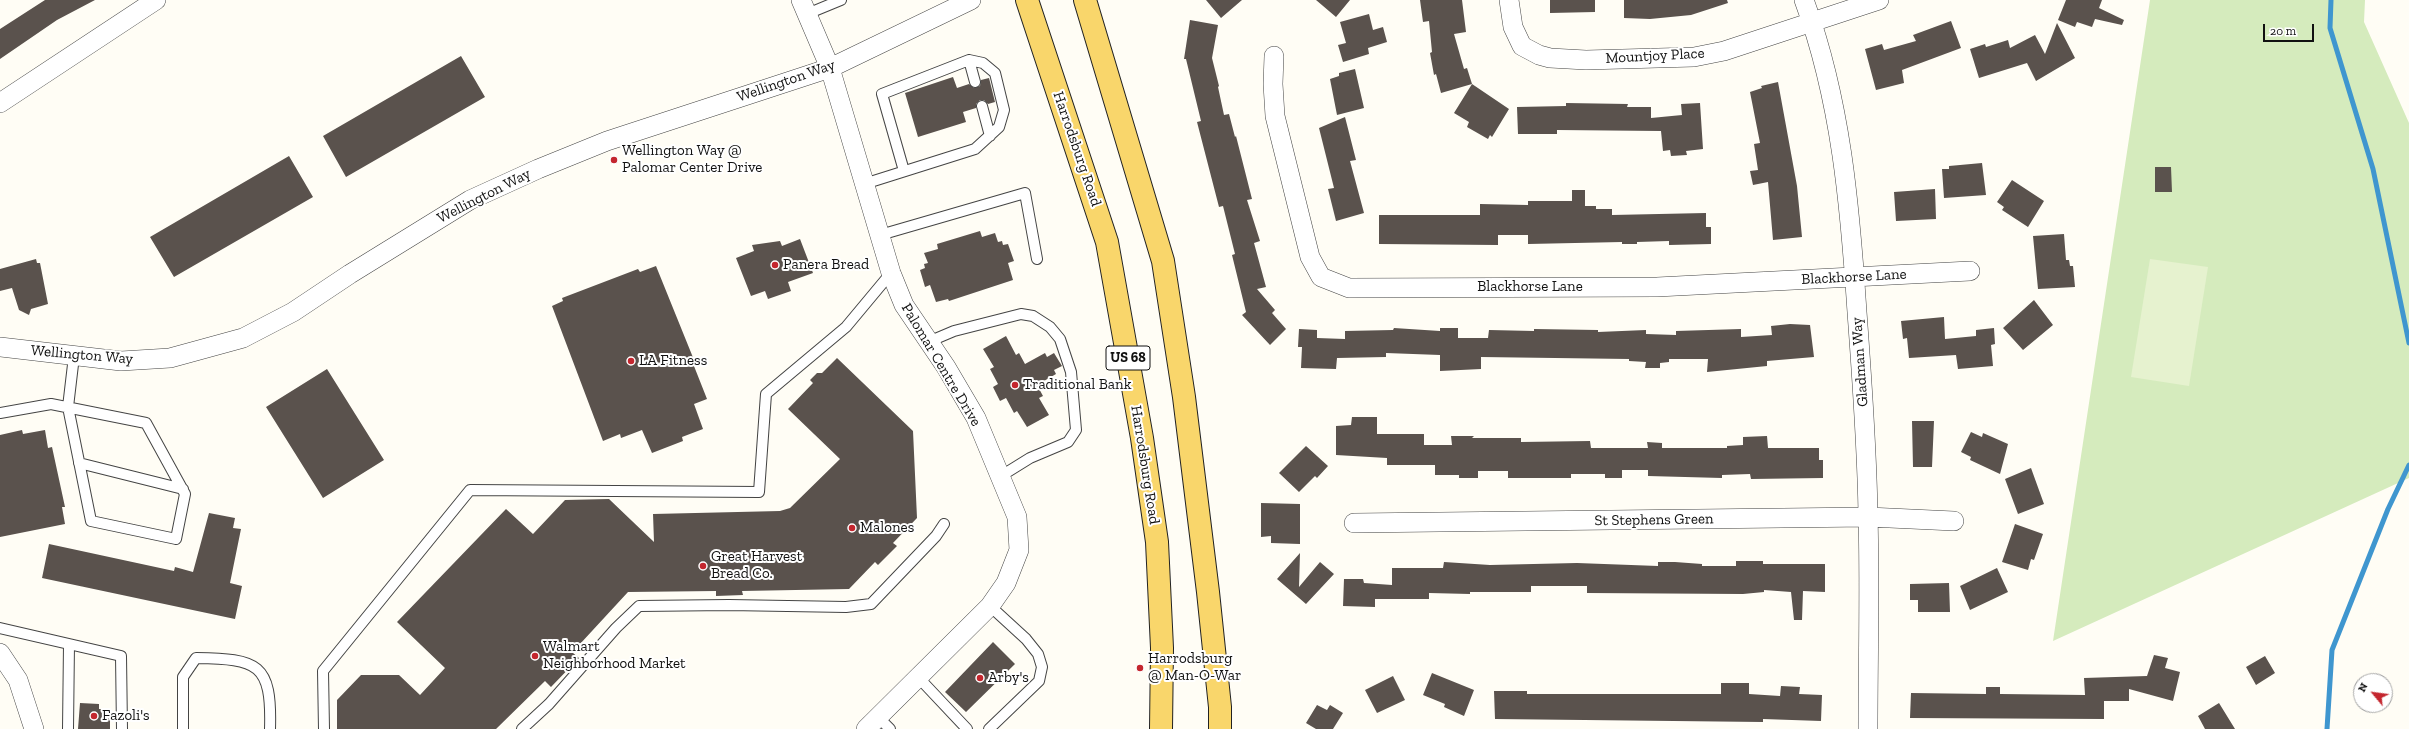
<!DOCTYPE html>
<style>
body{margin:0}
#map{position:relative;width:2409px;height:729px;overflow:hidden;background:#fffdf5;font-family:"Zilla Slab",serif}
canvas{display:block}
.north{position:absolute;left:2353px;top:673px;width:40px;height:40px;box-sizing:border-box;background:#fff;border:1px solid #a0a0a0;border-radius:50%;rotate:299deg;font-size:11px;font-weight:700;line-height:16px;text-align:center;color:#111}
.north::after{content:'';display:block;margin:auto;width:14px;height:18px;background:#c4262e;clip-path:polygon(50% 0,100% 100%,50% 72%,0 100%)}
.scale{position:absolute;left:2263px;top:24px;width:51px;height:18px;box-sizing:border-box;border:2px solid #111;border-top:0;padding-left:5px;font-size:12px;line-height:14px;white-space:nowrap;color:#111;-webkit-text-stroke:3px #fff;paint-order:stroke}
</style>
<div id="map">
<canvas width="2409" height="729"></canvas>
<div class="north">N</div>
<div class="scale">20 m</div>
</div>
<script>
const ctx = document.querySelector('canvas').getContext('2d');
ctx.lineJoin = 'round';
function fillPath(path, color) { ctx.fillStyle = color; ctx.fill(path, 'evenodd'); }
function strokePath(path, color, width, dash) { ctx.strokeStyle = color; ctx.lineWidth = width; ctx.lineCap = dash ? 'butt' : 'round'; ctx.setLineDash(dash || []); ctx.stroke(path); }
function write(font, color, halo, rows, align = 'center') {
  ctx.font = font + ' "Zilla Slab",serif'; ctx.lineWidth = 4; ctx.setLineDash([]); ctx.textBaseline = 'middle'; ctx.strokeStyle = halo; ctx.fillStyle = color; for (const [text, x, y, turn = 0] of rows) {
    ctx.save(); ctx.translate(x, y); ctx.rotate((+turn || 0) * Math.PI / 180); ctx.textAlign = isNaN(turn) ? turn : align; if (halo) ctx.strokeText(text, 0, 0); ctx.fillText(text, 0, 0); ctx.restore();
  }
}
fillPath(new Path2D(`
 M2150 0H2365L2364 22 2409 123V478L2053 641Z`), '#d5ebbd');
fillPath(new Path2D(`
 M2150 259 2208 267 2189 386 2131 377Z`), '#e6f2cf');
strokePath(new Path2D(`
 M2331 0 2330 28 2373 169 2409 343
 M2327 729 2332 650 2388 509 2409 465`), '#3f96cf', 5);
fillPath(new Path2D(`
 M45 0H95L57 20 0 59V29Z
 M1206 0H1242L1221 18Z
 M1316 0H1350L1336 17Z
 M1420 0H1462L1466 32 1454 34 1464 69 1467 68 1472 84 1441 93 1436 74 1434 75 1430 53 1432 52 1429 21 1423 22Z
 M1550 0H1595V12L1550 13Z
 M1624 0H1727L1728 3 1691 15 1650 19 1624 18Z
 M2066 0H2102L2099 8 2124 20 2122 25 2095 19 2092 27 2077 22 2075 27 2058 20Z
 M1369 14 1373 30 1383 27 1387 42 1368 48 1369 54 1343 62 1338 45 1346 43 1340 22Z
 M1190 20 1218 25 1212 58 1219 86 1218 87 1224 115 1229 114 1235 137 1236 136 1252 199 1247 200 1260 241 1254 243 1266 287 1257 289 1275 310 1272 313 1286 329 1270 345 1242 315 1246 312 1232 255 1235 254 1223 206 1219 207 1197 122 1201 121 1186 59H1184Z
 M1951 21 1961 48 1902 70 1904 83 1876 90 1865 49 1882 44 1884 50 1916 41 1913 35Z
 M2057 23 2075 58 2036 81 2027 63 1979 78 1970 49 1985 44 1986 47 2008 40 2010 48 2035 35 2045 54Z
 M461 56 485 97 346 177 323 136Z
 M1355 69 1364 108 1337 115 1330 79 1339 76V73Z
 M953 77 957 88 969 84 974 88 980 86 981 80 989 78 995 102 988 104 984 100H980L976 104V108L963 112 966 122 918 137 905 93Z
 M1778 82 1797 186 1802 237 1773 240 1768 182 1753 185 1750 171 1758 170 1754 144 1760 143 1750 92 1762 88 1761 86Z
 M1472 84 1509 109 1492 137 1490 135 1488 139 1467 127 1469 122 1454 113Z
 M1566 103 1628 104 1627 107H1651V118L1682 115 1681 104 1700 103 1703 149 1686 151 1687 155 1671 156 1670 150 1663 151 1661 131 1557 130V134H1518L1517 107 1566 106Z
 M1345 117 1356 160 1350 161 1364 213 1336 221 1328 189 1334 188 1319 128Z
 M289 156 313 197 174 277 150 237Z
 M1982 163 1986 195 1944 198 1942 169H1949V166Z
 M2155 167H2171L2172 192H2155Z
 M2012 180 2044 201 2028 227 2002 210 2004 207 1997 202Z
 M1935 189 1936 219 1896 221 1894 192Z
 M1572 190H1585V206H1596V209H1612V215L1706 213V227H1711V244L1669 245V241L1637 242V244H1622V242L1528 244V235H1498V245L1379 244V215H1480V204L1528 205V201H1572Z
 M980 231 982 237 995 233 998 242 1002 241 1003 245 1008 244 1014 261 1008 263 1013 280 949 301 948 299 936 302 930 285 925 287 920 270 925 268 924 264 928 263 924 253 938 249 937 244Z
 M2064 234 2066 260H2069L2070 266H2073L2075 287 2038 289 2033 236Z
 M800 239 813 273 788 282 791 291 768 299 765 291 751 296 736 258 754 251 752 245 780 241 782 246Z
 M36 259 37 263H40L48 304 31 309 29 315 19 310 12 288 0 291V269Z
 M656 266 694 360 692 361 707 399 694 404 703 429 682 437 683 441 652 453 642 430 621 438 620 434 603 441 552 306 563 301 562 298 638 269 640 272Z
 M2034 300 2053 325 2023 350 2003 328Z
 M1944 317 1945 339 1976 336V330L1994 328 1995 344 1991 345 1993 366 1958 369 1956 355 1909 358 1907 338 1903 339 1901 321Z
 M1790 324 1810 325 1814 357 1767 361V366L1707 372 1708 359H1669V362L1660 363V368H1645L1646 362 1629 361V359L1481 357V369L1440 371V355L1386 353V357L1337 358 1336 369 1301 368 1302 347H1298L1299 329 1317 330V338L1345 339V331L1393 330 1394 328 1440 331V328H1458V338H1488L1489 330 1534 331V329L1598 330V332L1646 330V334L1676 335V331L1741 329V337L1772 335 1771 326Z
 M1006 336 1016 355 1019 353 1025 364 1045 353 1047 357 1054 353 1062 366 1054 370 1056 374 1037 385 1043 396 1039 398 1049 415 1027 427 1017 411 1014 413 1006 398 1000 401 993 387 998 384 990 369 994 367 983 349Z
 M837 358 913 431 917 518 893 543 897 546 878 565 875 562 849 589 742 591 743 595 716 596V591L628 592 580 644 573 653 579 658 551 687 545 681 496 729H337V700L361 675H399L420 695 445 668 397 622 506 509 533 534 565 500 609 499 654 542 653 514 780 511 790 508 840 459 788 409 813 383 810 380 817 373H822Z
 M327 369 384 460 323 498 266 407Z
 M1352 417H1377V434H1424V445H1452L1451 436H1474L1472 438H1521V442L1590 441 1591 448H1648L1647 442 1662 443V448H1727V446L1743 445V437L1767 436 1768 448H1819V460H1823V478L1751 479 1750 474 1722 475V478L1648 476V470H1622V478H1605V474H1571V478H1508V471H1478V478H1459V475H1435V465H1387V458L1336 455V426L1351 425Z
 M1912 421H1934L1932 467H1913Z
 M22 430 23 434 45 430 48 448 52 447 65 507H62L65 524 0 537V435Z
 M1971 432 1982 437 1983 433 2008 444 2000 474 1970 460 1971 457 1961 452Z
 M1306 446 1328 466 1317 478 1315 476 1299 492 1279 473Z
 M2031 468 2044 504 2018 514 2005 479Z
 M1261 503 1300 504V544L1271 543V536L1261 537Z
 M209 513 235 518 233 528 241 529 230 583 242 586 235 619 42 578 49 544 174 571 175 567 193 572Z
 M2015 524 2043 534 2034 560 2031 559 2028 570 2002 562Z
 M1300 553 1299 587 1320 562 1334 574 1306 604 1277 579Z
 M1736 561H1763V564H1825V592L1803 591 1802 620H1794L1791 592 1764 590V592L1743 594 1587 593V586H1531V592H1470V594L1429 593V599H1375V607L1343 606 1344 579H1363L1364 583 1392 585V568H1443L1444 562 1490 565 1577 563 1658 566V562H1675L1702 564V566H1736Z
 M1997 568 2008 592 1970 610 1960 586Z
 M1949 583 1950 612H1918V600H1910V584Z
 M993 642 1015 664 966 712 945 692Z
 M2154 655 2168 658 2165 668 2180 672 2173 701 2129 689V701H2104V719L1910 718 1911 693 1986 694V687H2000V694L2085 695 2084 678 2147 676Z
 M2265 656 2275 673 2256 685 2246 667Z
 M1432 673 1474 690 1464 716 1444 707 1445 704 1423 695Z
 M1393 676 1405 700 1377 713 1365 690Z
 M1721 683H1749V694L1780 696 1781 686 1800 687 1799 694 1822 695 1821 721 1763 719V722L1495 719 1494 691H1527V694H1721Z
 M80 703 99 704V709H110V729H78Z
 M2219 703 2235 729H2205L2198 716Z
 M1317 705 1327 710 1330 705 1343 713 1333 729H1316L1306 723Z`), '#5a524d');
const lane = new Path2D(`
 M807 14 841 0
 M969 60 975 82
 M982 106 990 136
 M864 184 975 149 999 127 1004 110 995 73 983 63 969 60 882 94 904 171
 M880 235 1025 193 1037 259
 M928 342 954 331 1021 314 1033 316 1050 327 1060 339 1071 372 1076 430 1068 442 1030 458 1001 476
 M0 413 51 404 146 423 185 494 176 539 91 521 68 407 74 356
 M79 463 183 489
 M0 628 121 656 122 729
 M918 677 967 729
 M878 717 890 729
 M68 729 69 644
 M183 729V677L196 658C258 659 272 663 270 729
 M324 729 323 671 470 490 759 492 766 394 846 327 891 273
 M522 729 549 704 616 628 639 606 729 605 846 607 871 604 936 536 944 524
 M989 729 1039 681 1042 667 1038 654 1026 639 990 606`);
const street = new Path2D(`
 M801 0 830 68 891 273 904 305 946 367 976 418 1017 517 1019 550 1006 583 990 606 866 729
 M1509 0 1513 27 1522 46 1539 55 1550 58 1586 60 1694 57 1724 51 1879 0
 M1804 0C1841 100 1850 206 1857 312 1862 379 1867 447 1868 515 1870 586 1868 658 1868 729
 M1274 56 1273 84 1275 116 1310 257 1321 277 1349 288 1657 287 1970 271
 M0 103 156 0
 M0 347 121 361 170 358 243 338 293 312 350 274 470 200 538 169 607 141 830 68 971 0
 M1354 523 1868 517 1954 521
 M0 653 18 680 34 729`);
const primary = new Path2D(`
 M1027 0 1107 242 1142 438 1157 542 1162 648 1161 729
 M1085 0 1163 261 1184 397 1208 592 1220 707V729`);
strokePath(lane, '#444', 12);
strokePath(street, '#444', 20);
strokePath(primary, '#222', 24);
strokePath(lane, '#fff', 10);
strokePath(street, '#fff', 19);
strokePath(primary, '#f9d66b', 22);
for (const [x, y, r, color] of [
 [614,160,4,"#c4262e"],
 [775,265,4,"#c4262e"],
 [631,361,4,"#c4262e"],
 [1015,385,4,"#c4262e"],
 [852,528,4,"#c4262e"],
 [703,566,4,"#c4262e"],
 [535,656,4,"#c4262e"],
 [1140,668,4,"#c4262e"],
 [980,678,4,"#c4262e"],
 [94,716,4,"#c4262e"]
]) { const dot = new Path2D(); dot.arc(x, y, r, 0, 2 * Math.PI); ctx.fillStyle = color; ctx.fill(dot); strokePath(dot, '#fff', 1.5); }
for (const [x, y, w] of [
 [1128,358,44]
]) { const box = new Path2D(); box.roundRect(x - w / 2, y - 12, w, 24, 3); ctx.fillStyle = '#fff'; ctx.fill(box); strokePath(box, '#111', 1); }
write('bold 14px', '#111', null, [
 ["US 68",1128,358]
]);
write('15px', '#111', '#fff', [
 ["Mountjoy Place",1655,56,-3],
 ["Wellington Way",786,81,-19],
 ["Harrodsburg Road",1077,149,71],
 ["Wellington Way",484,196,-27],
 ["Blackhorse Lane",1854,277,-3],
 ["Blackhorse Lane",1530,287],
 ["Wellington Way",82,355,5],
 ["Gladman Way",1860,362,-94],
 ["Palomar Centre Drive",941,365,59],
 ["Harrodsburg Road",1145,465,81],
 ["St Stephens Green",1654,520,-1]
]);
write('15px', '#111', '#fff', [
 ["Wellington Way @",622,151],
 ["Palomar Center Drive",622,168],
 ["Panera Bread",783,265],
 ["LA Fitness",639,361],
 ["Traditional Bank",1023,385],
 ["Malones",860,528],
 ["Great Harvest",711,557],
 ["Bread Co.",711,574],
 ["Walmart",543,647],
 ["Neighborhood Market",543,664],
 ["Harrodsburg",1148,659],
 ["@ Man-O-War",1148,676],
 ["Arby's",988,678],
 ["Fazoli's",102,716]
], 'left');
</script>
